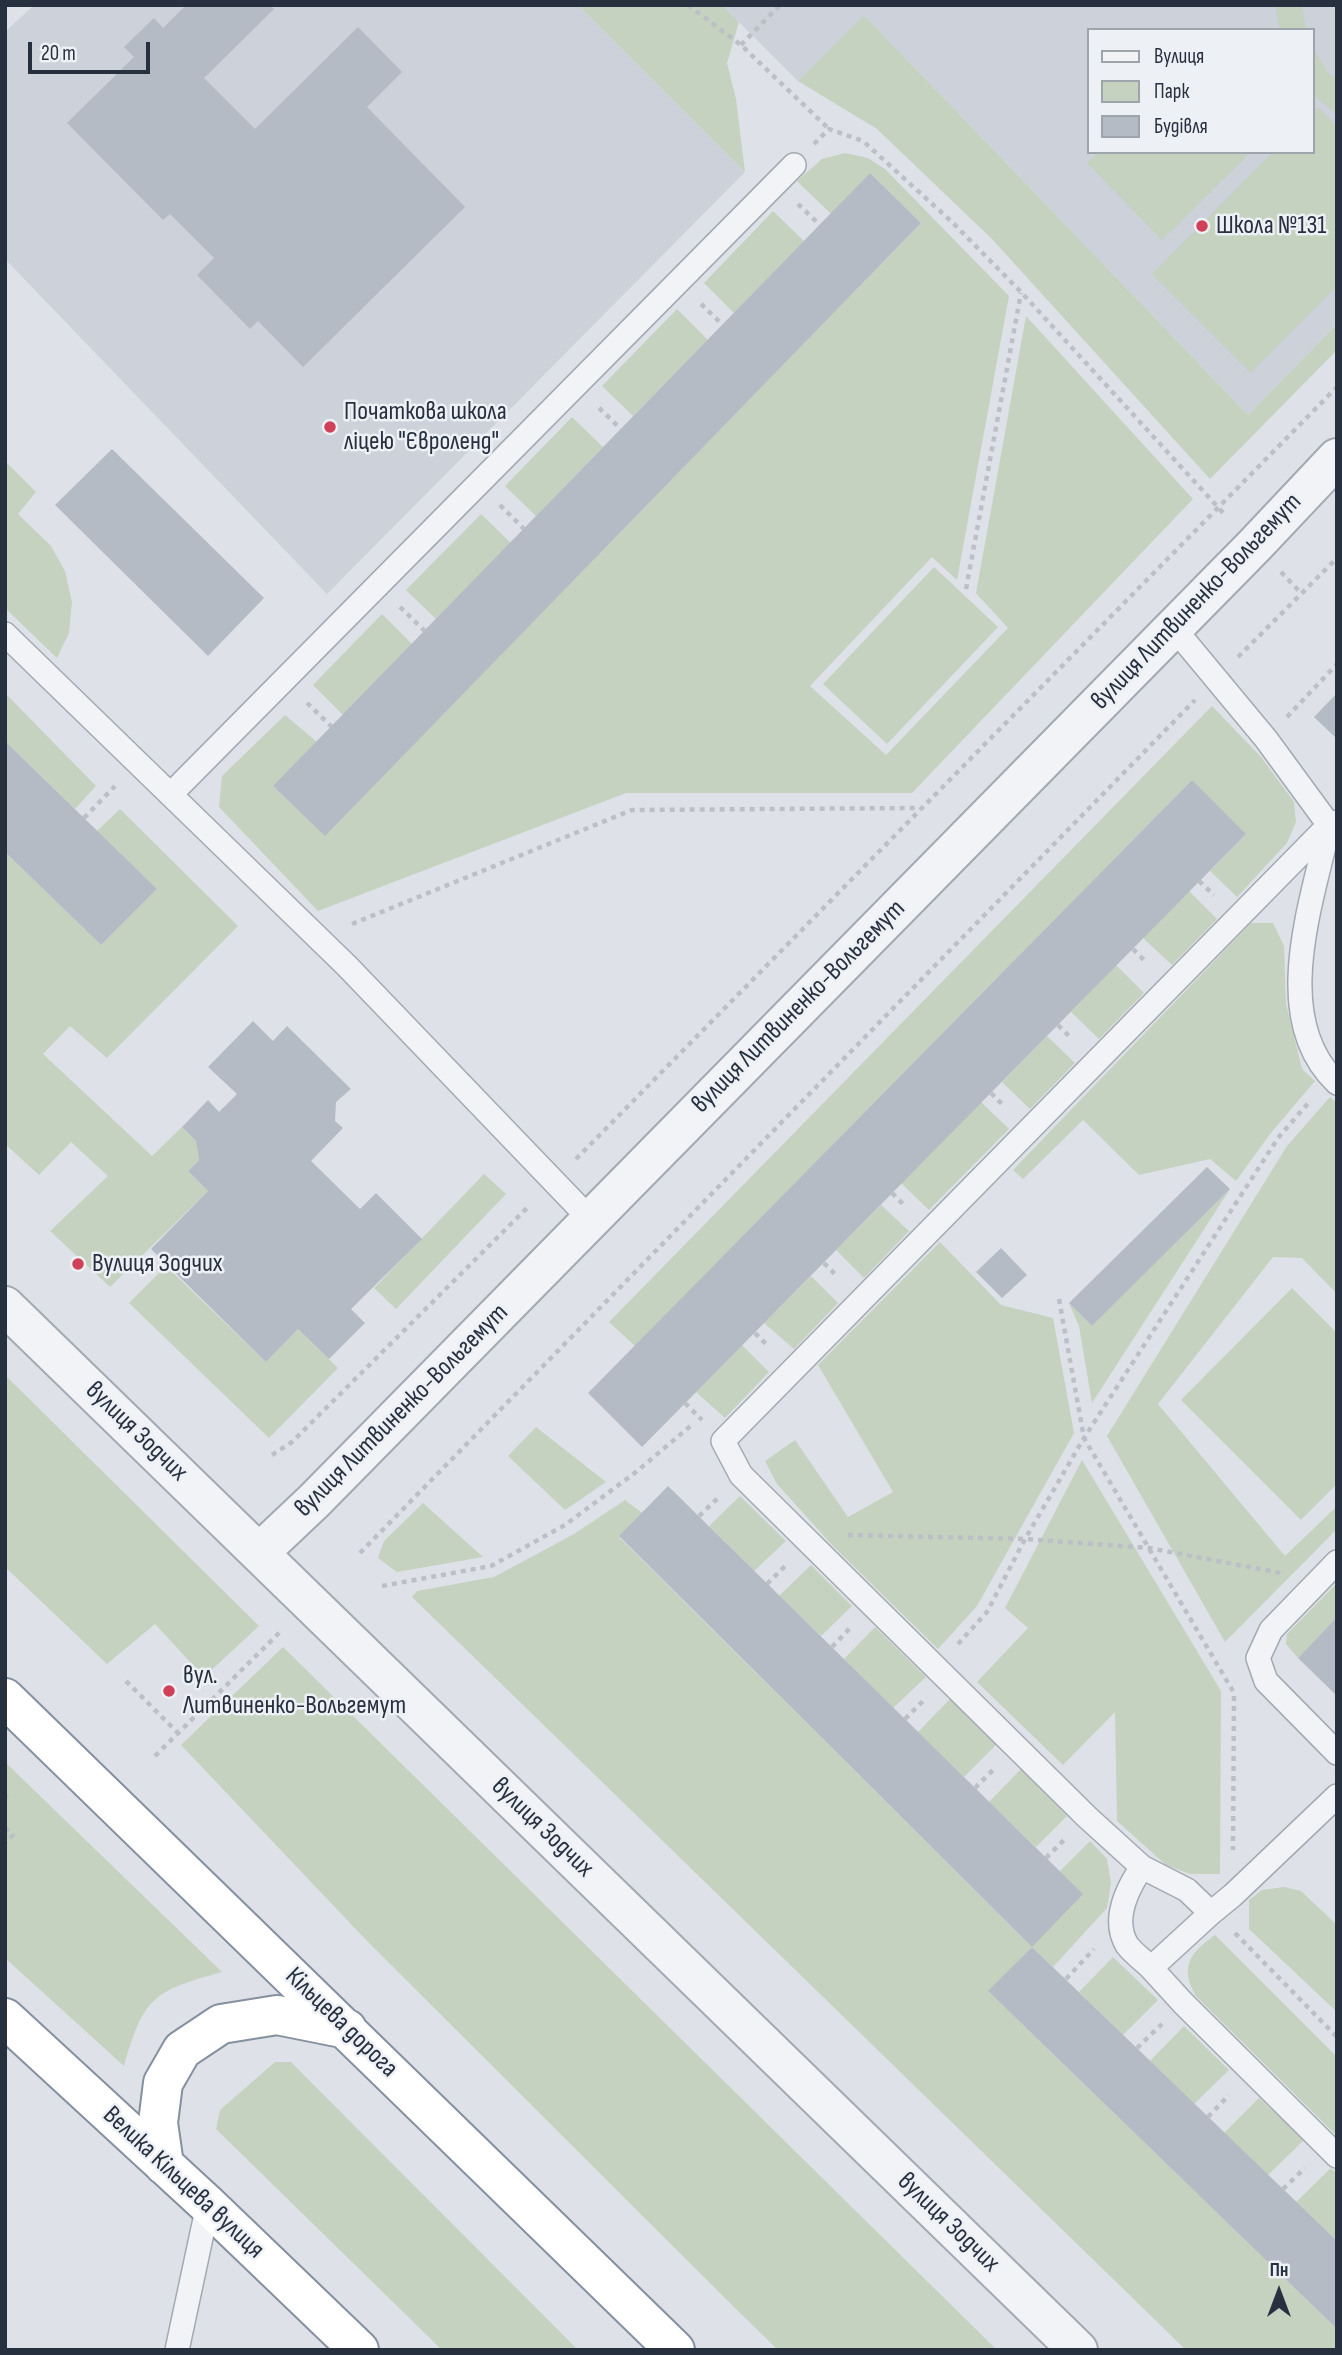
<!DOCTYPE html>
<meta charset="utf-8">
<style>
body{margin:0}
#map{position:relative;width:1342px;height:2355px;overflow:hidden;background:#dee2e8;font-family:"Sofia Sans Condensed",sans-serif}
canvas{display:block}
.frame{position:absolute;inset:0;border:7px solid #27303f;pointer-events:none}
.legend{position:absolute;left:1087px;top:28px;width:228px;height:126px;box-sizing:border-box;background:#edf1f5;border:2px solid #9ea4ac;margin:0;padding:9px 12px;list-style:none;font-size:21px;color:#27303f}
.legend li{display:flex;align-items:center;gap:14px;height:35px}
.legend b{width:35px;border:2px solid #9ea4ac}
.north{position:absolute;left:1244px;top:2257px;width:70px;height:70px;-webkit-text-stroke:5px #edf1f5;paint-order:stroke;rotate:0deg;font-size:19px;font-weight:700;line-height:28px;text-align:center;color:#27303f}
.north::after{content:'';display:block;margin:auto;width:24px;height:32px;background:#27303f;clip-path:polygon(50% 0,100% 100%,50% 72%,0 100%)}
.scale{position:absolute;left:28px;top:42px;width:122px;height:32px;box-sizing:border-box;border:4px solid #27303f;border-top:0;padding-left:9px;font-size:21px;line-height:24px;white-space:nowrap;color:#27303f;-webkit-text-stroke:5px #edf1f5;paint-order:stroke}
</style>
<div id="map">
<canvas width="1342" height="2355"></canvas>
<div class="frame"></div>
<ul class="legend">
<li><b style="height:9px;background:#f1f3f6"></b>Вулиця</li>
<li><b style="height:19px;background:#c4d2bf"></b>Парк</li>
<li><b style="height:19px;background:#b5bbc5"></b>Будівля</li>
</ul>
<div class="north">Пн</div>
<div class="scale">20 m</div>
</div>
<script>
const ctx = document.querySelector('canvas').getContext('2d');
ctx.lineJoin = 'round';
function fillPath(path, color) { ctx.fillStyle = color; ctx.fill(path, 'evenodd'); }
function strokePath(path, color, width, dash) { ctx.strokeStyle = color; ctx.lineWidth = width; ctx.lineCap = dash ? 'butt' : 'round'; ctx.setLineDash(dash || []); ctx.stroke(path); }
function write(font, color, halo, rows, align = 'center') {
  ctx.font = font + ' "Sofia Sans Condensed",sans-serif'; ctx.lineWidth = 5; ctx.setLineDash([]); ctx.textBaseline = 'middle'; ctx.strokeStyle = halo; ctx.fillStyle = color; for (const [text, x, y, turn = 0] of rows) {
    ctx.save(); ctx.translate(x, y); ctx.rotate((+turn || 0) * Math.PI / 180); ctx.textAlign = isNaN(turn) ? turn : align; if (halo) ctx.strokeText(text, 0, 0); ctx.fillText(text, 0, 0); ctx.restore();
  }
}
fillPath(new Path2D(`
 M34 5H578L745 172 327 594 5 259V32Z
 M722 5H1337V324L1248 415 865 16 798 81ZM1088 30H1312V152H1088Z`), '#ccd1da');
fillPath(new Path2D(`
 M578 5H722L739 22 727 63 736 99 745 172Z
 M1275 5H1302L1306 30H1280Z
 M864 15 1248 415 1337 324V350L1210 479 992 239 877 129 798 81Z
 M1312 45 1328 73 1337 79V114L1312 94Z
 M1318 107 1337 126V286L1251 373 1152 274 1273 152H1312V113Z
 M1098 152H1251L1162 240 1087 163Z
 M845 153 868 158 885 169 1009 296 957 580 932 557 810 686 886 755 1008 628 976 593 1026 316 1193 499 912 793H626L318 911 219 807 222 776 285 715 317 742 274 787 325 835 921 223 870 173 831 214 797 181 822 159Z
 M773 211 804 241 734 313 704 283Z
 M677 309 708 340 633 416 602 386Z
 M572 417 603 447 536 516 505 486Z
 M5 461 36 492 18 514 51 546 65 571 72 602 69 633 57 658 5 608Z
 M481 514 511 543 436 619 406 590Z
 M934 567 998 627 887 744 823 684Z
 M382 614 412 644 343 715 313 685Z
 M5 693 96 786 75 809 5 741Z
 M1212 706 1261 757 1294 802 1296 822 1287 843 1237 897 1210 871 1246 834 1191 781 635 1346 609 1322Z
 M120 809 238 926 107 1058 70 1026 43 1054 152 1156 182 1127 196 1141 199 1160 188 1171 208 1191 110 1287 50 1231 108 1176 71 1142 39 1175 5 1144V852L101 945 157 889 97 831Z
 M1189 891 1217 919 1172 965 1143 938Z
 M1251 923H1273L1284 946 1286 1004 1302 1069 1315 1081 1270 1134 1236 1181 1210 1159 1139 1175 1083 1120 1023 1179 1013 1170Z
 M1116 965 1144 993 1099 1039 1071 1012Z
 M1047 1036 1075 1063 1030 1109 1002 1082Z
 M1330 1097 1337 1103V1294L1302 1258 1273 1257 1158 1404 1285 1556 1337 1506V1529L1225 1642 1107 1436 1287 1146Z
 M981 1102 1009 1129 929 1210 901 1183Z
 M484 1174 506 1194 396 1309 374 1288Z
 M1230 1189 1092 1403 1079 1326 1069 1303 1092 1326Z
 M881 1205 909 1231 864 1278 836 1250Z
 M940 1242 1001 1305 1053 1318 1074 1433 977 1606 938 1649 832 1545 777 1484 765 1461 795 1440 848 1517 893 1492 818 1365Z
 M166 1266 266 1362 298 1329 338 1368 269 1438 129 1303Z
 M811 1276 838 1303 794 1349 764 1323Z
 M1292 1288 1337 1333V1484L1301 1520 1181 1400Z
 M742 1345 769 1372 725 1418 696 1392Z
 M5 1375 259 1626 204 1677 155 1624 107 1664 5 1567Z
 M536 1427 606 1482 565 1510 508 1456Z
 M1082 1460 1221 1691 1220 1874H1190L1166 1865 1117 1821 1115 1712 1063 1765 977 1682 1028 1628 1005 1608Z
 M740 1496 786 1541 754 1571 709 1526Z
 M625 1500 642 1513 619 1537 1032 1947 1060 1871 1090 1841 1107 1859 1111 1883 1107 1908 1053 1967 1032 1947 989 1992 1337 2329V2350H1186L412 1597 417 1591 494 1577 574 1534Z
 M423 1503 483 1557 397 1572 378 1558 384 1541Z
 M811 1565 852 1606 821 1636 779 1596Z
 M1337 1583V1617L1298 1658 1286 1644 1287 1634Z
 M875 1627 926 1677 893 1708 844 1659Z
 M283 1647 997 2350H778L735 2308 367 1941 181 1745Z
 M950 1699 996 1745 964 1777 918 1732Z
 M5 1762 222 1972C154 1991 144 1996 124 2066L5 1958Z
 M1021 1769 1067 1816 1036 1847 989 1802Z
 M1284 1887 1301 1891 1337 1925V2012L1249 1929V1900L1262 1890Z
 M1215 1935 1337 2057V2136L1196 1996C1179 1967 1190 1953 1215 1935Z
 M1113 1957 1158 2000 1123 2035 1079 1992Z
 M1184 2026 1229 2070 1194 2104 1150 2061Z
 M275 2062H291L578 2350H442L216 2129 220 2110Z
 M1259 2098 1304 2140 1268 2175 1224 2133Z
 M1331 2168 1337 2174V2241L1296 2202Z`), '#c4d2bf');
fillPath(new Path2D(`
 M186 5H270L274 9 204 78 255 129 358 27 402 72 367 107 465 207 303 367 258 321 250 329 197 275 214 258 170 214 163 220 67 123 134 57 124 47 154 18 163 28Z
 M870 173 921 223 325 836 273 786Z
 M112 449 264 598 208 656 55 505Z
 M1337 693V739L1314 717Z
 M5 741 157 889 101 945 5 852Z
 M1192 780 1246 834 642 1447 588 1393Z
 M253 1021 273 1041 287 1026 351 1089 336 1102 335 1121 343 1128 311 1161 360 1209 376 1193 422 1239 351 1309 365 1323 329 1359 298 1329 266 1362 151 1249 208 1191 188 1171 199 1160 196 1141 182 1127 208 1100 219 1112 237 1094 208 1067Z
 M1207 1167 1230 1189 1092 1326 1069 1303Z
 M1001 1248 1027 1275 1002 1298 976 1272Z
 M668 1486 1083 1894 1032 1947 619 1536Z
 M1337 1617V1696L1298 1658Z
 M1032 1947 1337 2241V2329L988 1991Z`), '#b5bbc5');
const service = new Path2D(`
 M1173 627 1266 739 1329 825C1312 903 1269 1019 1337 1083
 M5 634 347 966 590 1219
 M171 794 794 165
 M1337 1562 1271 1630 1258 1658 1266 1681 1337 1753
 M1142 1867C1127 1889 1112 1920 1127 1945 1133 1953 1144 1961 1151 1968L1211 1913 1187 1890 1142 1867 1087 1817 741 1475 723 1441 1329 825 1337 822
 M1211 1913 1233 1895 1337 1796
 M1151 1968 1183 2003 1337 2156
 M177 2350 208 2205`);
const minor = new Path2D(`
 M5 1306 1078 2350
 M259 1553 314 1501 1255 545 1337 458`);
const trunk = new Path2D(`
 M5 1698 675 2350
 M5 2018 208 2205 359 2350
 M164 2165 158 2123 163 2083 182 2050 221 2024 277 2015 347 2029`);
strokePath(service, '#a3a9b2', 26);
strokePath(minor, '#a3a9b2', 42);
strokePath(trunk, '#85909f', 42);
strokePath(new Path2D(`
 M688 5 741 45 829 129
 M741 45 780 5
 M814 144 829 129 863 141 952 222 1021 292 1226 516
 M798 204 820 225
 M701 304 723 325
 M599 408 621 429
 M500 505 524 529
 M1281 572 1301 593
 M966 589 1021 293
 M400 607 425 631
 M1238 657 1337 558
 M307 703 332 727
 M1287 717 1337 664
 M84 818 115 786
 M1199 881 1214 895
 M352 924 632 810 919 808
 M1133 949 1147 963
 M1058 1025 1072 1039
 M991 1093 1005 1107
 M576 1159 1337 387
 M892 1193 906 1207
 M824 1263 838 1277
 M1059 1299 1084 1438 1234 1693 1233 1850
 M755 1333 769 1347
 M685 1403 702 1420
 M272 1455 292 1442 530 1205
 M699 1516 718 1498
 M848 1535 1025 1539 1149 1548 1281 1573
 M360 1553 1195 700
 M767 1584 786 1565
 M382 1586 491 1566 565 1525 636 1472 694 1423
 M958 1644 987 1612 1025 1539 1084 1438 1278 1138 1310 1101
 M832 1647 850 1628
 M126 1681 179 1734
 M905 1719 923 1701
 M155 1756 281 1631
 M975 1788 993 1770
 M5 1798 7 1795
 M5 1828 13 1835 5 1843
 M1046 1858 1064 1840
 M1235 1933 1337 2037
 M1066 1979 1094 1949
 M1137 2048 1162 2024
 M1208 2117 1229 2095
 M1283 2189 1305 2168`), '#bcc0c6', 4.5, [5, 5]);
strokePath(service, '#f1f3f6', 23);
strokePath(minor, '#f1f3f6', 38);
strokePath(trunk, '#fff', 38);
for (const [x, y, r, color] of [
 [1202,226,7,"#d04059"],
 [330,427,7,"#d04059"],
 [78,1264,7,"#d04059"],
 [169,1691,7,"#d04059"]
]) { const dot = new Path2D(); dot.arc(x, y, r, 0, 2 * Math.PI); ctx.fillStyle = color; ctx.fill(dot); strokePath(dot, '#edf1f5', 2.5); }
write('26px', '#27303f', '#edf1f5', [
 ["Школа №131",1216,226],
 ["Початкова школа",344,412],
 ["ліцею \"Євроленд\"",344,442],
 ["Вулиця Зодчих",92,1264],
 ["вул.",183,1676],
 ["Литвиненко-Вольгемут",183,1706]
], 'left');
write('26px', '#27303f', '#edf1f5', [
 ["вулиця Литвиненко-Вольгемут",1197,602,-46],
 ["вулиця Литвиненко-Вольгемут",799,1007,-45],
 ["вулиця Литвиненко-Вольгемут",402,1411,-45],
 ["вулиця Зодчих",136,1432,44],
 ["вулиця Зодчих",542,1828,44],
 ["Кільцева дорога",341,2023,44],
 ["Велика Кільцева вулиця",183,2183,43],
 ["вулиця Зодчих",948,2223,44]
]);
</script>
